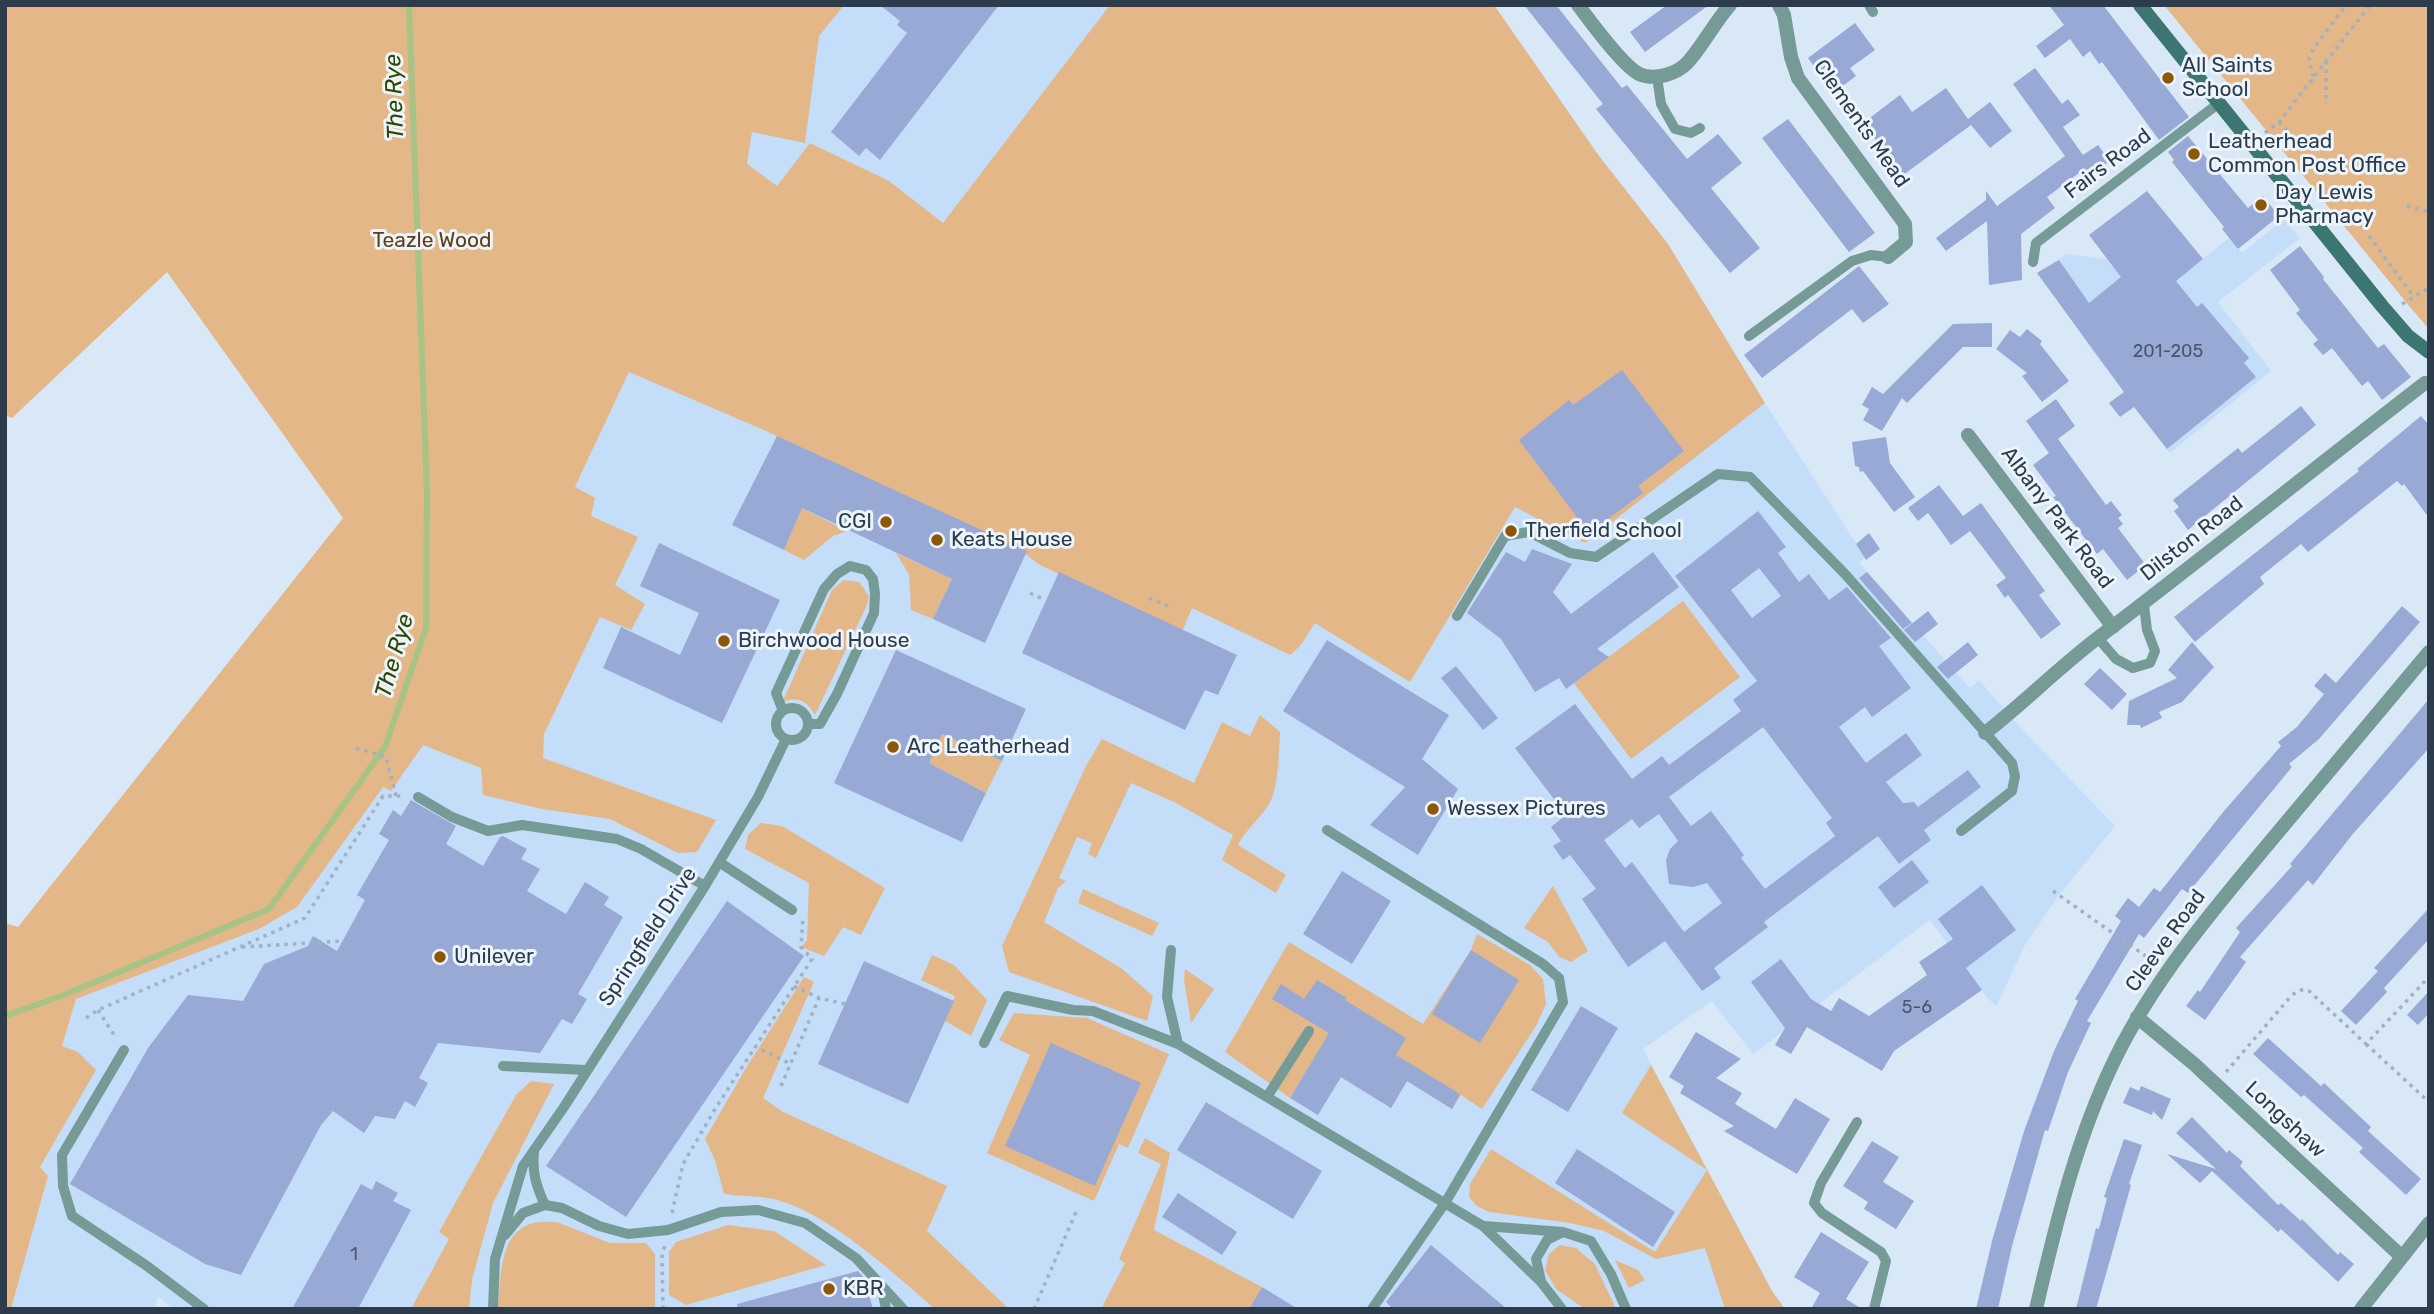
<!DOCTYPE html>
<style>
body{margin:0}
#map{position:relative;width:2434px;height:1314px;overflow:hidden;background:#d8e8f7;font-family:Rubik,sans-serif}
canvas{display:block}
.frame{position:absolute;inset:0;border:7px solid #2d3c4c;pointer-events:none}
</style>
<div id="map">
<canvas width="2434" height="1314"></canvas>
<div class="frame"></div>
</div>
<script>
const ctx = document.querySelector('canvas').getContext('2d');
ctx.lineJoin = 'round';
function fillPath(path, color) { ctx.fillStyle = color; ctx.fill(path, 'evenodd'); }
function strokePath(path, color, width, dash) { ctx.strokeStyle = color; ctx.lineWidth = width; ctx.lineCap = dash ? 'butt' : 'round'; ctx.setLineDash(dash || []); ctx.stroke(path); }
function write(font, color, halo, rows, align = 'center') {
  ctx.font = font + ' Rubik,sans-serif'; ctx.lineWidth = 6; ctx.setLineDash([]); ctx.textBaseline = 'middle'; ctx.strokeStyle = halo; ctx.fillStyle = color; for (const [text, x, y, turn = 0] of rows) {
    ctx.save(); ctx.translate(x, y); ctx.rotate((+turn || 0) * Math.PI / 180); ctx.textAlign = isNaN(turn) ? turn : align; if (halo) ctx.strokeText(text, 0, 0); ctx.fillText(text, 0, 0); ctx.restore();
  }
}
fillPath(new Path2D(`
 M752 5H1494L1599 156 1668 244 1765 403 1865 557 1859 563 1970 688 1979 680 2019 726 2115 826 2056 899 2025 945 1997 1005 1989 1000 1930 920 1753 1054 1712 1001 1643 1049 1772 1291 1785 1309H175L158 1297 154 1309H11L48 1176 40 1167 95 1070 78 1052 62 1046 76 999 259 929 297 907 575 487 629 372 1301 645 1314 623 735 155Z
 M2284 219 2300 238 2218 302 2271 371 2170 453 2088 345 2038 272 2067 254 2189 270 2229 238 2242 253Z`), '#c4def9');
fillPath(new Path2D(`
 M5 5H844L819 36 805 143 752 132 747 164 777 186 810 143 889 181 943 223 1110 5H1494L1599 156 1668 244 1765 403 1585 543 1515 507 1410 682 1315 623 1301 645 1290 655 1192 608 1182 632 1040 565 1020 550 766 431 629 372 575 487 595 498 591 516 638 537 615 585 645 604 631 630 600 617 544 734 543 758 716 820 697 852 678 853 610 819 542 809 483 795 481 768 423 745 391 791 383 787 297 907 259 929 76 999 62 1046 78 1052 96 1070 40 1167 48 1176 11 1309H5V923L18 927 343 518 167 272 12 418 5 415Z
 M2164 5H2429V329L2410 307Z
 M802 508 847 531 833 536 804 560 784 550Z
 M896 553 952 579 933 619 911 610 909 574Z
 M844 580 859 582 869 596 867 605 815 715C806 700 800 697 783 701L832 590Z
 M1683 601 1740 677 1631 759 1574 683Z
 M1260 715 1280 732C1279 750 1279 789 1269 804 1260 819 1246 829 1238 845L1286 875 1276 893 1222 860 1233 835 1174 802 1131 783 1096 858 1088 854 1092 843 1077 837 1059 878 1066 881 1058 888 1044 922 1121 968 1153 996 1147 1021 1009 972 1002 946 1087 764 1102 739 1194 783 1222 722 1250 736Z
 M942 734 1002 761 986 793 929 763Z
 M761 823 782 826 885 888 861 935 843 927 824 956 801 947 807 940 809 883 745 849 748 835Z
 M1553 886 1588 951 1571 962 1559 957 1548 942 1524 928Z
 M1083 889 1159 923 1152 936 1078 903Z
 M1477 934 1530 965 1543 979 1546 1004 1536 1026 1482 1109 1461 1095 1452 1109 1407 1081 1391 1108 1313 1060 1290 1098 1225 1052 1289 942 1423 1024 1471 950Z
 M932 955 954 965 987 1000 971 1036 945 1021 955 996 921 980Z
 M1185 969 1214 989 1191 1023 1184 980Z
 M804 977 814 982 763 1098 783 1112 947 1186 927 1231 1009 1309H935C892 1272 824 1208 768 1198 754 1196 739 1196 724 1194L715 1160 705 1139 746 1068Z
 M1014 1013 1087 1018 1169 1054 1128 1148 1119 1144 1094 1201 987 1153 1030 1055 999 1040Z
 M1651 1065 1772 1291 1785 1309H1725L1705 1248 1656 1259 1604 1231 1570 1223 1489 1212 1477 1206 1469 1197 1470 1184 1491 1149 1655 1252 1707 1170 1622 1113Z
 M531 1081 554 1084 493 1203 472 1280 469 1309H411L449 1239 439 1232 516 1095Z
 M1145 1138 1170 1153 1154 1230 1262 1287 1249 1309H1101L1125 1263 1119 1259 1161 1164 1138 1153Z
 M557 1222 610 1243H646L655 1254V1309H498C501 1280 498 1231 534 1223 541 1221 550 1222 557 1222Z
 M728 1225 774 1231 826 1265 686 1305 669 1295V1252L676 1242Z
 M1560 1245 1576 1248 1595 1264 1616 1309H1585L1556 1289 1545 1270 1549 1254Z
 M1615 1260 1638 1270 1645 1280 1629 1288Z`), '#e3b788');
strokePath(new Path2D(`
 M5 1016 64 995 269 909 385 747 426 628 427 493 409 5`), '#a7c386', 6);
fillPath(new Path2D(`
 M880 5H999L880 160 866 148 859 156 831 132 907 33 897 25 900 21Z
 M1524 5H1556L1622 88 1627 85 1687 159 1718 134 1742 163 1711 188 1760 248 1730 273 1596 109 1603 104Z
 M1667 5H1709L1645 52 1630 32Z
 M2049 5H2103L2189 117 2159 140 2102 62 2099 64 2090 51 2083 57 2070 39 2045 58 2036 46 2064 25Z
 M1855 23 1875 50 1850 68 1856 76 1833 93 1808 58Z
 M2035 68 2062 104 2068 99 2080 115 2063 127 2083 155 2098 145 2110 161 2088 177 2083 170 2047 197 2055 208 2021 234 2022 280 1989 285 1987 221 1946 251 1936 238 1986 200V191L1997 206 2065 156 2013 84Z
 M1946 88 1968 119 1990 102 2012 131 1990 148 1971 125 1895 181 1886 168 1893 163 1863 123 1900 95 1912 112Z
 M1788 119 1875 233 1849 252 1762 138Z
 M2188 136 2248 208 2263 196 2279 216 2238 249 2222 229 2224 227 2172 162 2174 160 2168 152Z
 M2147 191 2203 259 2176 281 2197 307 2202 303 2249 358 2244 363 2256 377 2167 449 2134 407 2120 417 2109 403 2124 392 2037 273 2059 260 2089 303 2121 277 2089 235Z
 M2300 246 2324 277 2323 279 2378 348 2384 344 2411 377 2382 400 2368 381 2362 386 2332 348 2323 355 2313 344 2318 340 2296 313 2300 310 2270 270Z
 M1859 266 1889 304 1863 323 1852 309 1762 378 1744 355Z
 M1992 323V347H1963L1907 403 1902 398 1882 431 1863 420 1869 409 1862 405 1872 387 1883 394 1953 324Z
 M2027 329 2042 341 2040 344 2069 381 2042 402 2022 376 2027 373 1996 349 2010 330 2020 337Z
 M1622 370 1684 451 1638 486 1643 493 1589 533 1519 440 1569 400 1573 405Z
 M2056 399 2075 426 2058 439 2106 505 2111 501 2122 515 2118 518 2123 524 2118 528 2146 565 2127 580 2103 549 2097 554 2053 497 2056 496 2033 465 2049 453 2026 421Z
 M2301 406 2316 425 2188 530 2174 511 2179 507 2173 500 2238 448 2242 453Z
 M2421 416 2429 425V518L2404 484 2402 486 2397 481 2308 552 2301 544 2260 577 2264 584 2195 642 2174 617 2359 471 2357 469Z
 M777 436 1027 551 985 643 933 619 952 579 802 508 784 550 732 525Z
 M1886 437 1890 463 1915 497 1894 512 1863 471 1860 472 1859 467 1855 466 1852 442Z
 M1939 485 1963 516 1981 503 2045 591 2039 595 2061 624 2041 639 2008 595 2005 598 1996 585 2006 578 1970 531 1951 545 1928 513 1918 521 1908 508Z
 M1758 511 1786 547 1778 553 1799 582 1809 574 1829 600 1847 587 1891 638 1879 646 1911 688 1872 717 1865 707 1839 727 1866 763 1906 733 1922 755 1886 782 1903 803 1914 802 1918 807 1968 770 1981 787 1924 830 1931 840 1899 864 1878 836 1764 922 1768 927 1714 968 1721 978 1702 991 1665 941 1628 967 1582 899 1596 889 1570 855 1563 860 1553 846 1561 841 1551 827 1566 815 1515 748 1575 704 1632 779 1662 756 1669 765 1741 711 1733 700 1757 681 1675 576ZM1759 568 1781 596 1752 618 1731 590ZM1763 727 1832 818 1826 823 1835 836 1765 889 1741 858 1744 855 1711 811 1691 826 1669 797ZM1659 814 1678 841 1670 849 1666 860 1669 884 1693 887 1707 883 1722 903 1684 932 1632 862 1625 868 1604 840 1632 819 1639 828Z
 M1869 533 1880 549 1866 560 1856 544Z
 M659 543 780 600 722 723 603 668 621 627 680 655 699 613 640 586Z
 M1532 549 1572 564 1553 592 1571 614 1653 552 1679 587 1597 649 1609 657 1566 689 1559 678 1535 692 1501 639 1467 613 1506 552 1525 562Z
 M1059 572 1237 655 1218 695 1205 690 1185 730 1022 653Z
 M1867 572 1899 608 1912 623 1903 629 1859 578Z
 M2402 606 2420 622 2319 739 2289 764 2292 767 2188 893 2182 889 2144 938 2139 934 2087 1021 2091 1023 2068 1072 2048 1131 2045 1130 2012 1246 1998 1309H1976L1992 1241 2024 1131 2054 1051 2078 1001 2075 999 2121 921 2115 916 2128 898 2139 907 2154 888 2160 892 2224 811 2281 746 2278 742 2297 727 2324 694 2314 686 2325 673 2336 683Z
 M1928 611 1938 624 1915 642 1904 630Z
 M1327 640 1449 715 1422 759 1458 789 1418 855 1370 825 1405 787 1283 711Z
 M1968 642 1978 655 1948 679 1937 667Z
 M2192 642 2214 667 2182 702 2159 712 2162 718 2141 728 2140 725H2127L2129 701 2177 678 2168 670Z
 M896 650 1026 709 1002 761 942 734 929 763 986 793 962 842 834 783Z
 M1456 666 1498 718 1483 730 1441 678Z
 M2100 668 2127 694 2112 710 2084 684Z
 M2429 699V748L2352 835 2313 885 2308 880 2240 957 2246 962 2205 1020 2186 1006 2198 990 2200 992 2240 932 2236 928 2292 866 2290 864Z
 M411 800 456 826 446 844 483 866 500 837 503 836 527 849 521 859 540 869 527 891 566 914 585 882 609 897 604 905 623 917 578 994 587 999 572 1024 562 1019 540 1053 438 1043 419 1078 428 1083 415 1107 405 1101 395 1119 375 1116 364 1133 333 1111 321 1125 241 1275 205 1264 70 1184 148 1048 188 995 243 1001 264 964 308 946 313 936 337 951 365 900 357 895 389 840 379 834 393 810 401 816Z
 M1912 860 1929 882 1894 908 1878 887Z
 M1342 871 1391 901 1352 964 1303 934Z
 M1982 885 2016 930 1966 968 1982 990 1894 1051 1882 1071 1807 1027 1791 1054 1775 1045 1785 1028 1751 982 1781 959 1811 999 1831 1011 1839 998 1869 1016 1927 975 1919 962 1953 939 1938 919Z
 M727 901 804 956 626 1217 546 1166Z
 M2429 908V939L2384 988 2387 992 2356 1025 2341 1011 2378 971 2374 968Z
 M1471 950 1519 980 1480 1043 1432 1014Z
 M864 961 954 1001 908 1104 818 1064Z
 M1317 980 1347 998 1345 1000 1406 1038 1396 1055 1460 1094 1452 1109 1407 1081 1391 1108 1341 1077 1318 1115 1290 1098 1329 1033 1272 999 1281 984 1304 999Z
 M2429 991V1013L2418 1025 2407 1015Z
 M1581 1006 1618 1028 1568 1112 1531 1090Z
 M1696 1032 1741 1059 1716 1078 1742 1093 1735 1104 1776 1129 1795 1098 1830 1119 1797 1174 1724 1131 1734 1126 1680 1093 1684 1086 1669 1077Z
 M2268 1038 2321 1086 2324 1083 2371 1127 2368 1131 2421 1179 2406 1195 2359 1152 2363 1148 2304 1095 2301 1097 2253 1054Z
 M1051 1043 1141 1083 1095 1186 1005 1146Z
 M2141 1086 2171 1099 2162 1120 2153 1111 2152 1115 2123 1103 2130 1087 2139 1091Z
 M1206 1102 1322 1171 1293 1219 1177 1150Z
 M2192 1117 2227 1153 2229 1150 2243 1162 2240 1166 2278 1205 2281 1203 2301 1221 2302 1219 2338 1255 2340 1252 2354 1264 2338 1282 2281 1229 2278 1232 2212 1171 2200 1183 2167 1154 2216 1169 2176 1133Z
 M2124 1139 2142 1145 2129 1184 2131 1185 2112 1253 2096 1309H2076L2096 1228 2099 1229 2107 1198 2104 1197Z
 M1872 1141 1899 1157 1883 1182 1914 1201 1896 1229 1864 1209 1868 1202 1843 1186Z
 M1577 1149 1675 1212 1653 1247 1555 1183Z
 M376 1181 398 1193 393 1201 411 1210 358 1309H292L361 1184 372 1190Z
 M1178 1193 1237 1232 1222 1255 1162 1217Z
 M1821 1232 1869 1262 1846 1299 1862 1309H1811L1820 1293 1794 1277Z
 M1431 1245 1507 1309H1393L1386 1302Z
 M858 1271 864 1278 873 1309H738L737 1304Z
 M1262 1287 1298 1309H1249Z`), '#98a9d5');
strokePath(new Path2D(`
 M2326 61V104
 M2313 77 2309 58 2313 49 2346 5
 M2279 122 2289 133
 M2265 133 2279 122 2370 5
 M2407 206 2429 212
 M2369 236 2414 297
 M2402 304 2429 288
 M1030 593 1043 599
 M1149 598 1168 606
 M356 748 386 757 396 796
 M2053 891 2154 962
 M242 947 342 941
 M794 986 819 998
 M98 1010 116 1038
 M86 1018 98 1010 305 918 383 796H405
 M2366 1044 2429 1102
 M754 1046 789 1063
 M2226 1072 2292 995C2298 991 2302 988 2309 991L2366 1044 2429 977
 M781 1086 819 998 845 1004
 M672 1213 683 1164 715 1109 812 959 801 947 803 917
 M663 1309 662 1256 665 1245
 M1034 1309 1076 1212`), '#a1b1c0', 3.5, [3.5, 5]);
strokePath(new Path2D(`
 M1869 5 1873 12
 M1657 77 1661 104 1675 129 1691 133 1700 128
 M2033 262 2036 243 2219 103
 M1749 336 1852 261 1871 255 1888 257
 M1457 616 1505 536 1529 532 1570 553 1596 557 1718 474 1750 477 1845 574 2012 763 2015 776 2012 791 1961 831
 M2098 638 2116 659 2133 668 2150 663 2155 651 2147 630 2144 605
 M776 724a16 16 0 1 1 32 0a16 16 0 1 1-32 0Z
 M783 711 776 693 824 589 837 574 850 566 866 570 873 579 875 594 874 613 837 694 820 724H809
 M418 797 452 817 488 831 522 825 617 839 641 849 705 886
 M1327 830 1543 964 1559 978 1563 1002 1445 1203 1372 1309
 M719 862 792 910
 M1171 950 1167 997 1178 1044
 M984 1043 1007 996 1073 1010 1093 1011 1178 1044 1483 1226 1541 1282 1562 1309
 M124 1050 62 1155 63 1186 72 1216 147 1266 204 1309
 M503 1066 586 1070
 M1267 1097 1309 1031
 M1857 1122 1821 1183 1814 1203 1822 1213 1881 1252 1886 1261 1874 1309
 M534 1152C532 1172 536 1186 545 1205
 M1484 1226 1563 1232 1591 1241 1611 1274 1626 1309
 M505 1235 523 1213 545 1205 562 1208 599 1226 628 1234 668 1230 721 1212 758 1210 805 1223 856 1258 903 1309
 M1541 1281 1536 1259 1547 1240 1563 1232
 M882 1289 886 1309
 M493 1309 495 1259 523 1166 564 1107 705 886 758 797 786 739`), '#769a96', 10);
strokePath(new Path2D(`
 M1578 5C1591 22 1622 65 1639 74 1655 81 1677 74 1688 62 1704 44 1714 23 1730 5
 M1779 5 1784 15 1791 57 1798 78 1905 224 1906 242 1888 257
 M1968 435 2113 627
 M1985 733C2024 703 2059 667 2099 637 2208 554 2316 467 2425 383H2429
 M2137 1017 2194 1064 2402 1257
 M2036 1309C2056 1223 2077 1136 2116 1057 2155 978 2213 910 2269 843 2322 779 2376 716 2429 652
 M2361 1309 2429 1223`), '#769a96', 14);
strokePath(new Path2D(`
 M2140 5 2382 306 2408 336 2429 352`), '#3d7570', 14);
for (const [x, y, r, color] of [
 [2168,78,7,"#8c5706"],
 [2194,154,7,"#8c5706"],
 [2261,205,7,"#8c5706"],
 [886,522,7,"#8c5706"],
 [1511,531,7,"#8c5706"],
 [937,540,7,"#8c5706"],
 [724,641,7,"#8c5706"],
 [893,747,7,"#8c5706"],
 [1433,809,7,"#8c5706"],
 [440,957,7,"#8c5706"],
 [829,1289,7,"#8c5706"]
]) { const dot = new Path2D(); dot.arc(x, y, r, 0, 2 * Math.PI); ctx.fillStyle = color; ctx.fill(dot); strokePath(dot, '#ecf4fc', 2.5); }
write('18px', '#48576e', null, [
 ["201-205",2168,352],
 ["5-6",1917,1008],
 ["1",354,1255]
]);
write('21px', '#2d3c4c', '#ecf4fc', [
 ["All Saints",2182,66],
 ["School",2182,90],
 ["Leatherhead",2208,142],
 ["Common Post Office",2208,166],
 ["Day Lewis",2275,193],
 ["Pharmacy",2275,217],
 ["CGI",872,522,"right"],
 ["Therfield School",1525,531],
 ["Keats House",951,540],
 ["Birchwood House",738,641],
 ["Arc Leatherhead",907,747],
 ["Wessex Pictures",1447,809],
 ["Unilever",454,957],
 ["KBR",843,1289]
], 'left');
write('21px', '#2d3c4c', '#ecf4fc', [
 ["Clements Mead",1861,124,55],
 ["Fairs Road",2108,164,-37],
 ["Albany Park Road",2057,518,53],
 ["Dilston Road",2192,539,-38],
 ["Springfield Drive",648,937,-57],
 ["Cleeve Road",2166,941,-54],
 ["Longshaw",2285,1120,43]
]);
write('21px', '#603f18', '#ecf4fc', [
 ["Teazle Wood",432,241]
]);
write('italic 23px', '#2f4701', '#ecf4fc', [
 ["The Rye",395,97,-92],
 ["The Rye",395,656,-74]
]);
</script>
